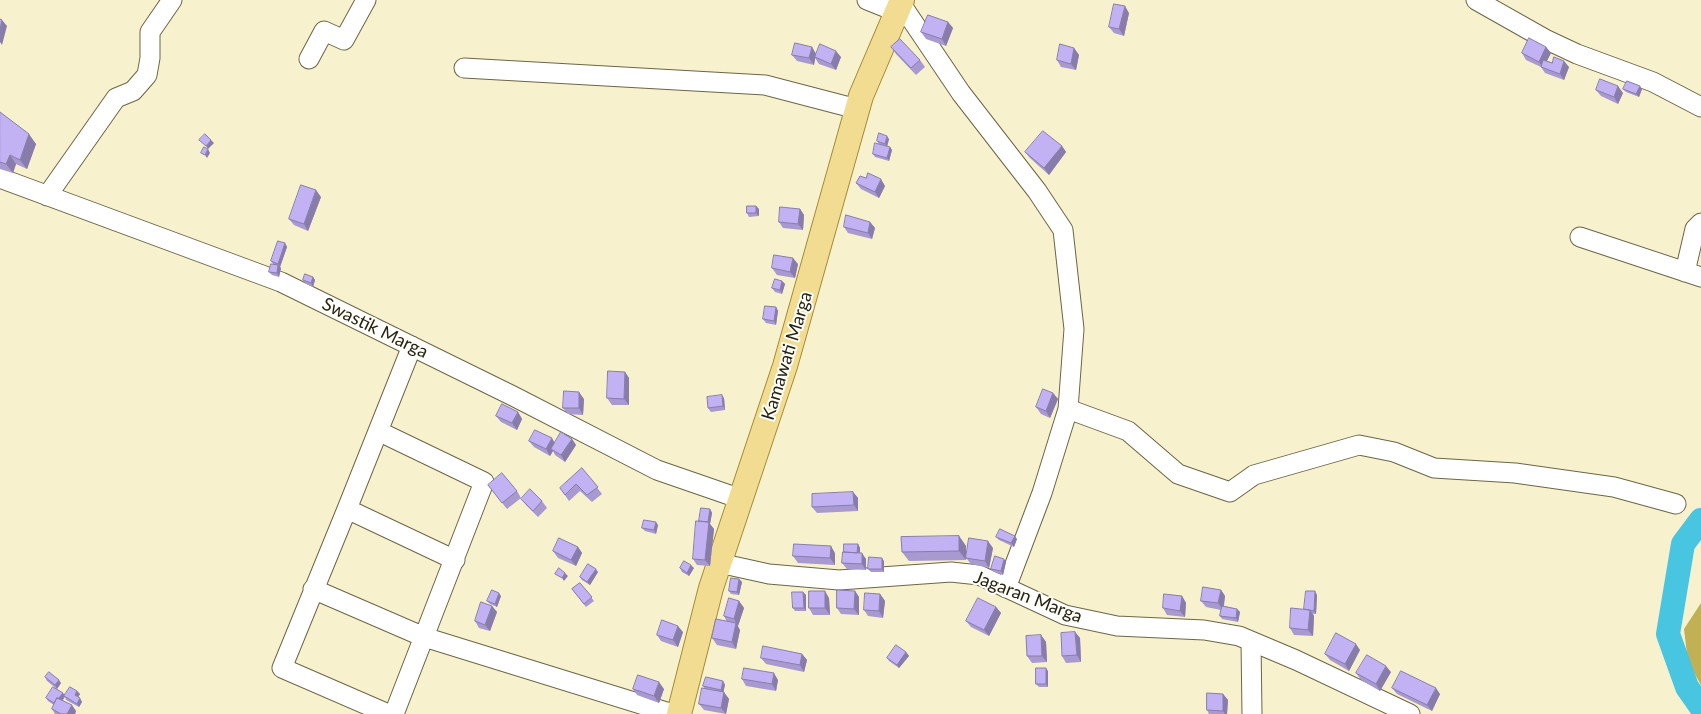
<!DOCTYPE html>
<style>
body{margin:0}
canvas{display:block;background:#f7f1ce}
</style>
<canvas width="1701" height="714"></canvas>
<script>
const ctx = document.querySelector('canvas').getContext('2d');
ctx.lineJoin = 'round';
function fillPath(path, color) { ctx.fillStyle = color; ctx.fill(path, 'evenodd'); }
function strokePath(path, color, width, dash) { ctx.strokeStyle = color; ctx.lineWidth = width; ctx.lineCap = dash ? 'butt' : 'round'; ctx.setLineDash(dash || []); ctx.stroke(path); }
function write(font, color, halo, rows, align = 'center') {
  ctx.font = font + ' Lato,sans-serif'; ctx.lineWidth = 4; ctx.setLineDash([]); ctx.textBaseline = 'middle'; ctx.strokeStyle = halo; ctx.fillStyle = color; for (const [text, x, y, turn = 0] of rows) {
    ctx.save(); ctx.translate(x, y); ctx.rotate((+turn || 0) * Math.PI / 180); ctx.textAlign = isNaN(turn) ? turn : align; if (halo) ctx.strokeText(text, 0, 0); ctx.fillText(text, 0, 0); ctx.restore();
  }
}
fillPath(new Path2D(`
 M1701 603V685L1688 662 1684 629Z`), '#c1b054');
strokePath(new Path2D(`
 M1701 520 1683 544 1668 634 1687 687 1701 707`), '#47c5e1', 24);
const minor = new Path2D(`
 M867 0 897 12
 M1476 0 1545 39 1577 54 1653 82 1701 107
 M901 4 961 93 1037 191 1063 230 1074 329 1068 409 1042 493 1006 588
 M309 59 324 31 344 40 366 0
 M464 68 765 85 857 109
 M0 178 281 282 513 396 657 470 741 499
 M47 196 116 98 133 91 147 75 150 58V32L172 0
 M1580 237 1701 277
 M1685 272 1695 229 1701 223
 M1068 409 1128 431 1178 474 1230 492 1254 475 1359 445 1394 452 1434 468 1515 473 1614 487 1676 504
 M378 431 484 482 394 714
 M347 509 455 560
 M719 563 769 574 839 580 951 572 979 575 1065 615 1117 626 1204 630 1239 636 1296 660 1410 714
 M313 589 424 637 673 714
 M1251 641 1252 714
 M388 714 282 668 347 509 412 346`);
const major = new Path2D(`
 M679 714 711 588 785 366 861 96 902 0`);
strokePath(minor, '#6b6647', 21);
strokePath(major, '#a58c36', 26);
strokePath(minor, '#fff', 19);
strokePath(major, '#f2dc91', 24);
fillPath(new Path2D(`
 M1129 13 1124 36 1114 33 1109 27Z
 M948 22 953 28 946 46 926 39 921 32Z
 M812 47 816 54 841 57 836 70 819 64 815 58 814 65 797 61 792 55Z
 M891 47 920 60 925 67 916 75 896 54Z
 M1546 47 1551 53 1547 61 1569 67 1564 80 1545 73 1541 67 1526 60 1522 53Z
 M1074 48 1079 55 1076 70 1061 67 1057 60Z
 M1623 89H1642L1639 97 1626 92Z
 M1596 90 1623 93 1618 104 1601 96Z
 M0 112 36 144 27 169 16 164 13 173 0 169Z
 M889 139 887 146 890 147 892 150 889 161 875 157 873 154 879 144 877 141Z
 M1062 146 1066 152 1049 175 1030 158 1025 152Z
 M856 183 885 186 879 198 861 189Z
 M321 197 308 231 294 225 289 219Z
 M756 206 759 209V216L749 217 747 213Z
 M800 209 804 215 803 230 783 228 779 222Z
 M870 222 875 228 872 239 848 233 844 227Z
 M285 243 287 247 280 267 281 268 279 277 272 275 269 272 273 264 271 261Z
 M798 264 795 278 777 275 772 268Z
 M313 277 315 280 313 287 305 283 303 280Z
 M782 281 785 284 782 294 775 292 772 288Z
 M776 307 778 311 776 325 766 323 763 319Z
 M625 372 629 378V405H612L607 398Z
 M1053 393 1058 399 1050 418 1041 414 1036 407Z
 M724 398 725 410 711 412 708 408Z
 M584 399 583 415 568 414 563 408Z
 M518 412 522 419 517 430 501 422 496 416Z
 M572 439 576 445 565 462 555 455 553 451 550 456 534 447 529 441 555 442Z
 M582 468 602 494 592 502 580 491 569 501 560 488Z
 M488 485 517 491 521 498 507 509Z
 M853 492 858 498V511L817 513 812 507Z
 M521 499 542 501 547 508 538 517 526 505Z
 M710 509 712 513 710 524 714 529 710 566 697 565 693 559 699 521Z
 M658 525 656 534 645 531 642 528Z
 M959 536 966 546V560L909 561 902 552Z
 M996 537 1017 539 1014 547 999 540Z
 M858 544 860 548V553L866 559V570L847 569 842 563 844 552Z
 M578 547 582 553 576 566 558 558 553 551Z
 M993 548 989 568 971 564 966 558Z
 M835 553V565L798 563 793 556Z
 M884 561V572H871L868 569Z
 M1006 562 1003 575 994 572 991 569Z
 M680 568H694L689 576 682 572Z
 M598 572 590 585 582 580 580 577Z
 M739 579 742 582 739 595 731 594 729 591Z
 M580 583 594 601 586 607 572 589Z
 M1221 590 1225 596 1224 606 1237 609 1240 612 1238 622 1222 619 1220 616 1221 610 1206 607 1201 601Z
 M855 591 859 597V615L841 614 837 608Z
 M803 592 806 595V611H795L793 608Z
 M880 594 885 601 883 618 868 616 864 610Z
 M1317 595 1316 614H1313L1314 616 1313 636 1294 635 1290 628Z
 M501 596 497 607 490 604 487 601Z
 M1182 596 1186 603 1185 617 1167 615 1163 608Z
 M829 598 830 615H813L809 608Z
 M739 601 744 608 738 626 737 625 740 630 736 649 717 645 712 638 727 622 724 616Z
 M492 606 497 612 490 631 479 628 475 621Z
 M996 607 1001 613 989 636 971 627 966 621Z
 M683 632 678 647 661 641 657 635Z
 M1075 632 1080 638 1081 662 1066 663 1062 656Z
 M1041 635 1046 642 1047 662 1032 663 1027 656Z
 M1360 650 1349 671 1330 660 1325 654Z
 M906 652 909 656 899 668 889 661 887 658Z
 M802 654 807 660 804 672 766 664 761 658Z
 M1048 671V687H1039L1036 684Z
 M1391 672 1380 691 1361 680 1356 673Z
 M45 677 61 683 57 689 47 681Z
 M742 679 778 680 776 691 746 686Z
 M723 681 725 685 723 692 729 699 726 714 704 710 699 704 705 689 703 686Z
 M1392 688 1440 694 1432 711 1397 694Z
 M633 689H664L659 703 637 695Z
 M77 691 80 694 78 697 82 702 79 707 66 700 65 697 63 700 76 711 75 714H55L52 709 54 705 48 701 46 698 63 693 64 696Z
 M1223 694 1228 700 1227 714H1209L1207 710Z`), '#a899d1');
fillPath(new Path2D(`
 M1125 6 1129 13 1124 36 1119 29Z
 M2 20 7 26 2 45 0 42V30Z
 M948 22 953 28 946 46 942 39Z
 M812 47 816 54 814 65 809 58Z
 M1546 47 1551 53 1543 68 1539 62Z
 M1074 48 1079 55 1076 70 1071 64Z
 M836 51 841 57 836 70 831 64Z
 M1564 61 1569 67 1564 80 1560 74Z
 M1618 86 1623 93 1618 104 1614 97Z
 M1640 86 1642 89 1639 97 1636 94Z
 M29 134 36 144 27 169 20 160Z
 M887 136 889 139 887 147 885 144Z
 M211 140 214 143 208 149 206 146Z
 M1062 146 1066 152 1049 175 1044 168Z
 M890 147 892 150 889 161 887 158Z
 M208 149 210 153 207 158 205 155Z
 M10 155 16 164 13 173 6 164Z
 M881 179 885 186 879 198 875 192Z
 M316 190 321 197 308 231 304 224Z
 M756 206 759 209V216L756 213Z
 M800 209 804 215 803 230 798 224Z
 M870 222 875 228 872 239 868 233Z
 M285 243 287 247 280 267 278 264Z
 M793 258 798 264 795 278 790 272Z
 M278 265 281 268 279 277 277 273Z
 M313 277 315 280 313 287 311 283Z
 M782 281 785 284 782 294 780 290Z
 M776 307 778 311 776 325 774 321Z
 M625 372 629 378V405L624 399Z
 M579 392 584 399 583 415 579 408Z
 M1053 393 1058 399 1050 418 1046 411Z
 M722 395 724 398 725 410 723 406Z
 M518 412 522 419 517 430 512 423Z
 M552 438 556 445 551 449 553 451 550 456 546 449Z
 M572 439 576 445 565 462 561 455Z
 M853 492 858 498V511L854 505Z
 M710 509 712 513 710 524 714 529 710 566 705 560 707 523Z
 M656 522 658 525 656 534 654 530Z
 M959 536 966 546V560L959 551Z
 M1015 536 1017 539 1014 547 1011 543Z
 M988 541 993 548 989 568 985 561Z
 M858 544 860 548V556L857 553Z
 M831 546 835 553V565L830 558Z
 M578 547 582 553 576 566 571 560Z
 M862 553 866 559V570L862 564Z
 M882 558 884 561V572L882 569Z
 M1004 559 1006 562 1003 575 1001 571Z
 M691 565 694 568 689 576 687 573Z
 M596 569 598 572 590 585 587 582Z
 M565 573 568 576 564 581 562 578Z
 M739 579 742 582 739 595 737 592Z
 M1221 590 1225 596 1223 610 1218 603Z
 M825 591 829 598 830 615 825 608Z
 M855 591 859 597V615L854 609Z
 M1315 591 1317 595 1316 614 1314 611Z
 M803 592 806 595V611L804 608Z
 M499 593 501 596 497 607 495 604Z
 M880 594 885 601 883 618 879 611Z
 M1182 596 1186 603 1185 617 1180 611Z
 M739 601 744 608 738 626 734 619Z
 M492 606 497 612 490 631 485 625Z
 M996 607 1001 613 989 636 984 630Z
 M1237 609 1240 612 1238 622 1236 618Z
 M1310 610 1314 616 1313 636 1308 630Z
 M736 623 740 630 736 649 732 642Z
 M678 626 683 632 678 647 673 640Z
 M1075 632 1080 638 1081 662 1077 655Z
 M1041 635 1046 642 1047 662 1042 656Z
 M1356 644 1360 650 1349 671 1345 664Z
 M906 652 909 656 899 668 897 665Z
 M802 654 807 660 804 672 800 665Z
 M1386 666 1391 672 1380 691 1376 684Z
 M1046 668 1048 671V687L1046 684Z
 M774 673 778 680 776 691 772 684Z
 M59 680 61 683 57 689 55 685Z
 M723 681 725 685 723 694 721 690Z
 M659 682 664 689 659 703 654 696Z
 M1436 688 1440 694 1432 711 1427 705Z
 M77 691 80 694 77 699 75 695Z
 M724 692 729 699 726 714 721 708Z
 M63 693 65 696 58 707 55 704Z
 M1223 694 1228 700 1227 714H1225L1223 711Z
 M80 698 82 702 79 707 77 704Z
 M72 705 76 711 75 714H67Z`), '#887daa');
const building = new Path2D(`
 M1114 4 1125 6 1119 29 1109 27Z
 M928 15 948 22 942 39 921 32Z
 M0 19 2 20 0 30Z
 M1529 38 1546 47 1539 62 1522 53Z
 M900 39 920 60 911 68 891 47Z
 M795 43 812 47 809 58 792 55Z
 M820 44 836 51 831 64 815 57Z
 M1060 44 1074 48 1071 64 1057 60Z
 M1554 57 1564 61 1560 74 1541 67 1543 60 1552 63Z
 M1600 79 1618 86 1614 97 1596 90Z
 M1627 81 1640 86 1636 94 1623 89Z
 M0 112 29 134 20 160 10 155 6 164 0 162Z
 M1043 131 1062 146 1044 168 1025 152Z
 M879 133 887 136 885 144 877 141Z
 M205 134 211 140 206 146 199 140Z
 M875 143 890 147 887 158 873 154Z
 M204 147 208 149 205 155 201 153Z
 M868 173 881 179 875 192 856 183 860 176 866 178Z
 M301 185 316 190 304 224 289 219Z
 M747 206H756V213H747Z
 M780 207 800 209 798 224 779 222Z
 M846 215 870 222 868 233 844 227Z
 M278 241 285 243 278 264 271 261Z
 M774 255 793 258 790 272 772 268Z
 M271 264 278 265 277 273 269 272Z
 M305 274 313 277 311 283 303 280Z
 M775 279 782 281 780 290 772 288Z
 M765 306 776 307 774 321 763 319Z
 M608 371 625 372 624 399 607 398Z
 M1043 389 1053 393 1046 411 1036 407Z
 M564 391 579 392V408H563Z
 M722 395 723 406 708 408 707 397Z
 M502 404 518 412 512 423 496 416Z
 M535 430 552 438 546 449 529 441Z
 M561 432 572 439 561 455 551 449Z
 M582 468 598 487 587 495 576 484 565 495 560 488Z
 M502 473 517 491 502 503 488 485Z
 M530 489 542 501 533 511 521 499Z
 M853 492 854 505 812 507V494Z
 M701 508 710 509 708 522 699 521Z
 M644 520 656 522 654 530 642 528Z
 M696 521 709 522 705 560 693 559Z
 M1000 529 1015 536 1011 543 996 537Z
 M959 536V551L902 552 901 537Z
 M559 538 578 547 571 560 553 551Z
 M969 538 988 541 985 561 966 558Z
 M794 544 831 546 830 558 793 556Z
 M844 544H858L857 553 844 552Z
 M843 552 862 553V564L842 563Z
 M995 556 1004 559 1001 571 991 569Z
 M869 557 882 558V569H868Z
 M684 561 691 565 687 573 680 568Z
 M588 564 596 569 587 582 580 577Z
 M559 568 565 573 562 578 555 574Z
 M731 578 739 579 737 592 729 591Z
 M580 583 592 597 584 604 572 589Z
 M1203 587 1221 590 1218 603 1201 601Z
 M492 590 499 593 495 604 487 601Z
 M837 590 855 591 854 609 837 608Z
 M809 591H825V608H809Z
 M1306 591H1315L1314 611 1304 609Z
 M792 592H803L804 608H793Z
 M865 593 880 594 879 611 864 610Z
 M1164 594 1182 596 1180 611 1163 608Z
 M729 598 739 601 734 619 724 616Z
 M978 598 996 607 984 630 966 621Z
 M481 602 492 606 485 625 475 621Z
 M1222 606 1237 609 1236 618 1220 616Z
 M1291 608 1310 610 1308 630 1290 628Z
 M716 619 736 623 732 642 712 638Z
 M662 620 678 626 673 640 657 635Z
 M1075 632 1077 655 1062 656 1061 633Z
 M1336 633 1356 644 1345 664 1325 654Z
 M1041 635 1042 656H1027L1026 636Z
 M896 645 906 652 897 665 887 658Z
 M763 646 802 654 800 665 761 658Z
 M1367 655 1386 666 1376 684 1356 673Z
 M744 668 774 673 772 684 742 679Z
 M1036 668H1046V684H1036Z
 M1401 671 1436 688 1427 705 1392 688Z
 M49 672 59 680 55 685 45 677Z
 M638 675 659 682 654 696 633 689Z
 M706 677 723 681 721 690 703 686Z
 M53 687 63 693 59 698H57L54 703 46 698Z
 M70 687 77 691 75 695 80 698 77 704 64 696Z
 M702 688 724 692 721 708 699 704Z
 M1207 693 1223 694V711L1207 710Z
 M57 698 72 705 67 714H61L52 709Z`);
fillPath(building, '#c3b2f3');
strokePath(building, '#887daa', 1);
write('18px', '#252216', '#fffef7', [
 ["Swastik Marga",375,328,26],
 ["Kamawati Marga",787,356,-73],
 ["Jagaran Marga",1028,597,21]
]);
</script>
